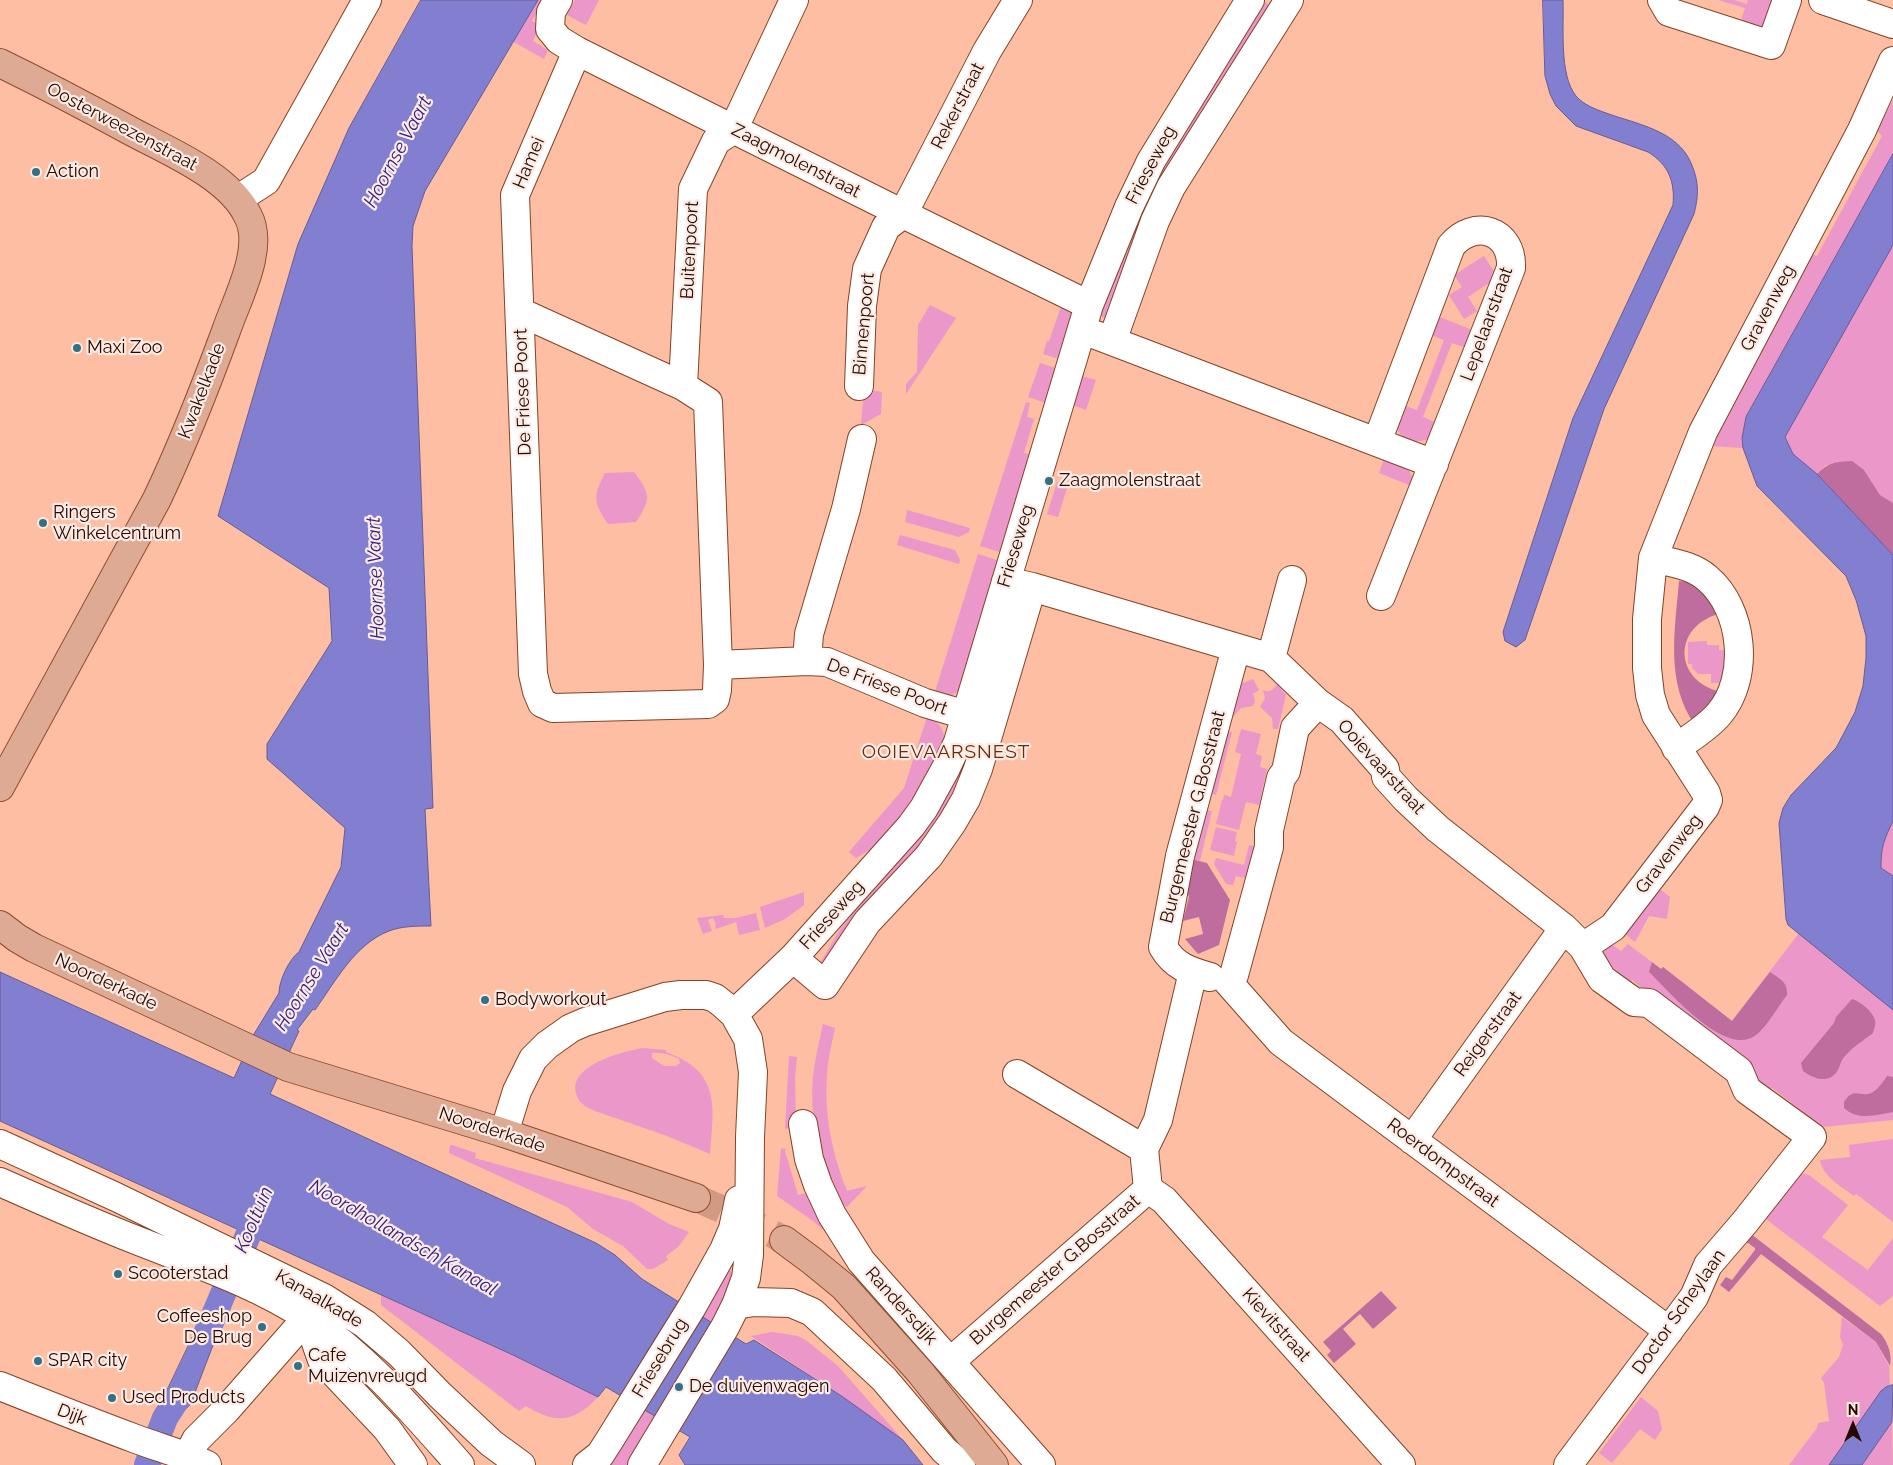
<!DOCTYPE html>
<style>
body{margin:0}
#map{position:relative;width:1893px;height:1465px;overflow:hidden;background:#fdbea3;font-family:Raleway,sans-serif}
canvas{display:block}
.north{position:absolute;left:1828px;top:1400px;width:50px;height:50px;-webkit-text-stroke:4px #fcebe4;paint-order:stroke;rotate:0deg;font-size:14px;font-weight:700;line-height:20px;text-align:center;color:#260a01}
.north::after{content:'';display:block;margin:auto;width:18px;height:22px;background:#260a01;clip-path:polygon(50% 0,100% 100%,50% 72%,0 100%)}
</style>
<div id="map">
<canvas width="1893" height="1465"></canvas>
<div class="north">N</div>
</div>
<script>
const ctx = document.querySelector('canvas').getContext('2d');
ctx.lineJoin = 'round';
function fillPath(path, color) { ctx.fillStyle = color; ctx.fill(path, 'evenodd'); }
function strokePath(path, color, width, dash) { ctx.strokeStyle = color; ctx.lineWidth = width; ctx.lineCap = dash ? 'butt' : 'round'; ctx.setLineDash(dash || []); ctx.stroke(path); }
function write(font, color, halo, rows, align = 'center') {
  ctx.font = font + ' Raleway,sans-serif'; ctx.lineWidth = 4.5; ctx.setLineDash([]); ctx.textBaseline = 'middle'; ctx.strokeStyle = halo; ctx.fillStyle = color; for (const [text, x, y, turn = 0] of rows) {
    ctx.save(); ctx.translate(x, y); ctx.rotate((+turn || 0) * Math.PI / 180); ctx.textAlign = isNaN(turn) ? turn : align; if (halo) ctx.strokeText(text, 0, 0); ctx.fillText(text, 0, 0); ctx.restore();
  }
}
fillPath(new Path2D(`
 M538 0H544L532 21 540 26 533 41 548 50 544 59 512 41Z
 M575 0H599L586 25 567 15Z
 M1718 0H1734L1747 4 1748 0H1779L1768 31 1740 24 1745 8Z
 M1264 1 1271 7 1107 318 1102 317 1099 312 1154 181Z
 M1893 100V154L1746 417 1742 438 1743 448 1708 446 1811 254 1817 256 1882 136 1877 131Z
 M1893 245V503L1880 495 1864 470 1826 465 1817 474 1793 454 1785 437Z
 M1484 256 1498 277 1468 297 1477 311 1464 319 1449 295 1462 287 1454 275Z
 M1063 301 1072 309V314L1059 359 1043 354 1047 341H1049Z
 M930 305 956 318 906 394V384L917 372 918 325Z
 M1435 315 1477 332 1469 349 1452 343 1423 417 1439 424C1437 428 1434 434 1431 437 1422 445 1400 441 1397 428 1396 421 1399 411 1400 404L1417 410 1444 340 1428 334Z
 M1040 363 1056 368 1046 403 1028 397Z
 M1078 375 1096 380 1086 410 1070 404Z
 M864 389 882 392 881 414 861 425Z
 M1026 402 1030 403 1027 417 1034 419 1024 453 1031 455 1003 553 980 546Z
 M1384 459C1401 466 1413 466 1414 487L1379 473Z
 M634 472C651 494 651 499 636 522L608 524C593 502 593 496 605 473Z
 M1057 482 1068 485 1058 517 1047 514Z
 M907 510 970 528 969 532 959 537 905 522Z
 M900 535 955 550 960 560 959 564 897 545Z
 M978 554 1000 561 962 687C954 698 945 696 934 695Z
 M1707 641V645H1719V650H1727L1724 683H1711V674H1698L1692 668V664H1688V642Z
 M1008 645 952 802 827 968 820 963 839 931 873 887Z
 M1253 679 1259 690 1253 694 1255 701 1253 706 1241 708 1232 718 1240 684Z
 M1277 684 1286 695 1278 729H1273L1272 718 1260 707 1265 698 1263 690C1270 693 1273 690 1277 684Z
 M927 717C937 721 945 728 944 740 944 757 894 832 879 843 872 849 864 853 856 858L849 852 904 788Z
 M1241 729 1261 734 1256 754 1262 756 1260 767 1267 769 1259 805 1246 802 1239 830 1216 824 1222 800H1223L1224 795 1231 797 1241 754 1235 752Z
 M1223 730 1232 732 1216 795 1208 793Z
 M1203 809 1212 811 1200 861 1191 859Z
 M1893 821V876L1881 868C1881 846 1884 841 1893 821Z
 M1216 827 1237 832 1235 841 1237 842 1234 856 1210 850Z
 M1249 845 1259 847 1253 880 1236 876 1233 885 1226 884 1214 864 1216 858 1244 865Z
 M1656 886 1670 897 1667 919 1649 916 1635 942 1621 931Z
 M804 892V905L785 919 765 928 760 907Z
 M756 913 760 930 739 935 736 922 716 929 715 925 716 924 713 918 708 920 712 931 703 934 697 918 723 915 724 918H736Z
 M1799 933 1893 1010V1120L1813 1128 1799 1118 1803 1112 1772 1088 1767 1094 1632 980 1631 982 1612 967 1608 972 1599 952 1610 943 1621 951 1628 944 1661 969 1663 967 1732 1021Z
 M823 1024 835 1028C832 1043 828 1058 827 1074 824 1115 832 1153 847 1191L867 1186 847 1207 838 1204C821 1162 807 1115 814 1069 816 1054 820 1039 823 1024Z
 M642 1048 666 1050V1052C721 1072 714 1106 710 1154L667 1136 595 1111C586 1107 578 1103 576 1093 569 1065 622 1052 642 1048ZM652 1053C662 1052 671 1055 679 1059L680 1063 676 1066H664L652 1058Z
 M789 1056 797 1057 795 1078 796 1127 785 1129Z
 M1893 1139V1222L1856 1194 1854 1196C1841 1186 1823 1177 1820 1160L1850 1157 1849 1145Z
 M450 1145H452L476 1153 475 1158 632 1202 669 1224 689 1232 678 1247 666 1256 668 1260 653 1269H647L623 1246 593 1229 567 1207 449 1153Z
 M781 1148 786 1149 785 1151 798 1195 811 1192 834 1239 813 1221 777 1196Z
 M1796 1172 1809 1175 1848 1205 1822 1237 1868 1270 1893 1238V1296L1880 1306 1762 1216Z
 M729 1269 732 1272V1276L722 1308 629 1465H611L609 1462Z
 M381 1295 513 1355 598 1397C574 1423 555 1424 526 1406L519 1411 381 1305Z
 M1842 1317 1876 1342 1889 1366 1890 1386 1881 1391 1829 1465H1789L1817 1428 1818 1423 1829 1421 1824 1383 1821 1378 1839 1357 1843 1345 1840 1337Z
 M772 1332 798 1336 807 1341 838 1366 903 1440 843 1397 751 1336Z
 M1641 1397 1658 1411 1662 1429 1655 1440 1640 1429 1612 1463 1599 1453Z
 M1892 1422 1893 1465H1862Z`), '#eb97c9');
fillPath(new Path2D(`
 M1852 461 1864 470 1880 495 1893 503V555L1817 474C1829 462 1836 462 1852 461Z
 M1679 581 1699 583 1718 614C1672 628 1674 681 1721 692L1695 725C1665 683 1675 629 1679 581Z
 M1191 859 1207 863 1230 900 1219 945 1198 954 1185 939 1203 934 1199 917 1183 921 1189 897 1185 886Z
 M1652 962 1661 969 1663 967 1732 1021 1770 972C1780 979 1788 982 1787 995 1779 1005 1766 1028 1756 1035 1726 1059 1669 991 1649 972Z
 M1852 999C1860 1001 1873 1012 1875 1020 1876 1024 1874 1029 1873 1033 1864 1040 1853 1047 1845 1056 1840 1061 1840 1068 1836 1073 1827 1084 1812 1078 1803 1071L1801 1063 1834 1023 1836 1017Z
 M1887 1076 1893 1077V1112C1877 1115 1857 1121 1844 1108V1102C1854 1085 1862 1099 1873 1092 1879 1088 1883 1082 1887 1076Z
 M1751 1234 1881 1334C1889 1345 1892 1355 1890 1366L1876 1342 1761 1254 1729 1292 1720 1285 1726 1277 1732 1280 1755 1250V1248L1745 1241Z
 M1381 1291 1397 1308 1373 1329 1360 1314 1343 1329 1356 1344 1334 1363 1327 1355 1331 1351 1323 1342Z`), '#bf6d9f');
const water = new Path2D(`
 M421 0H538L425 191 413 226 412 246 433 808 425 809 431 926C417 926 402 926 389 931 355 944 335 982 315 1010L313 1009 297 1030 299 1031 270 1094 596 1243 615 1255 642 1279 746 1344 754 1340 843 1397 903 1440 923 1465H685L679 1455 690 1437 606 1387 598 1397 513 1355 0 1121V972L234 1078 254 1034 279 993C279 981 289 959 299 952L341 867 345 828 267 759V744L332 641 329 588 218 516 298 244 349 128Z
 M1543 0H1563C1564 27 1559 75 1576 96 1584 105 1595 109 1606 113 1636 124 1677 130 1691 163 1699 181 1699 195 1694 214L1604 409 1525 640 1516 647 1505 641 1503 632 1573 418 1673 205C1675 182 1669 165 1648 152L1576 126 1556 106 1550 94 1545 76Z
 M1893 154V245L1785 437 1793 454 1817 474 1893 555V821C1884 840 1881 846 1881 868L1893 876V1010L1788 925 1786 919 1779 823 1783 808 1791 795 1836 748 1855 712 1863 686 1866 658V636L1856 600 1846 576 1757 486 1743 448 1742 438 1746 417Z
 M211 1299 228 1306 194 1395 195 1397 192 1403 168 1425 156 1419 160 1411 164 1410 166 1404 165 1400 167 1396 165 1395Z
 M1893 1385 1892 1422 1862 1465H1829L1881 1391 1886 1387Z`);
fillPath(water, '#827fd1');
strokePath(water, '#665c93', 1);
strokePath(new Path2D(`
 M206 1334 263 1200
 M147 1465 165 1418 181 1393`), '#827fd1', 26);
strokePath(new Path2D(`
 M696 1198 744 1219 784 1240`), '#d29a83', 28, [28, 14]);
const minor = new Path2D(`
 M558 0 551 12 550 29 559 40 577 51 903 214 1089 305
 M1662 0 1669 12 1771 45 1787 0
 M1823 0 1893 24
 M238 199 266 181 367 0
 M520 312 683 386 708 402 718 665 717 690 715 699 708 704 553 708 542 703 537 691 533 674 515 195 577 51
 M1096 335 1434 464
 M1112 341 1155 221 1171 187 1289 0
 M683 386 693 189 716 141 733 130 794 0
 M859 386 862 306 867 269 886 227 903 214 987 51 1018 0
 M1377 442 1451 246C1474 218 1513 230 1511 268L1381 596
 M1653 558C1672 563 1692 565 1707 578 1744 609 1750 678 1719 714 1707 728 1690 738 1676 748
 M1006 581 1032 587 1271 658 1318 703 1342 720 1385 769 1386 777 1406 799 1438 829 1564 928 1583 947 1602 979 1634 1002 1649 1003 1739 1071 1747 1090 1812 1137 1745 1222 1708 1265 1694 1297 1568 1465
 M1271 658 1292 580
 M807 661 809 634 846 509 862 439
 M718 665 807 661 827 662 925 703 966 715
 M1583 947 1613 927 1705 807 1708 800 1706 793 1656 715 1650 695 1647 668V619L1653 558 1703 432 1862 130 1893 61
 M793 958 825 985 867 922 929 856 952 823 966 799 978 769 1032 587
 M1210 977C1189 971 1174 966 1163 947L1180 856 1236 648
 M1228 982 1281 1042 1669 1331
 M1228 982 1234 975 1269 847V830L1281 778 1286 771 1295 728 1318 703
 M734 1014 793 958 911 826 924 808 946 768 958 742 966 715 1089 305 1129 207 1151 161 1250 0
 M1017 1074 1144 1149
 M803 1124 809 1159 818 1185 832 1215 861 1261 1041 1465
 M504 1133 517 1091 533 1059 547 1045 571 1028 585 1022 665 997 681 995H706L715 998 724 1005 734 1014 748 1039 753 1072 750 1137 749 1255 746 1278 736 1305 725 1327 642 1465
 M1412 1140 1564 928
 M0 1144 116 1197 324 1298 365 1324 399 1353 440 1395 491 1443 521 1465
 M0 1182C45 1202 90 1222 136 1240 194 1263 255 1283 308 1318 368 1358 413 1412 460 1465
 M1148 1189 1164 1200 1401 1465
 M736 1305 753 1302 791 1303 812 1312 884 1379 944 1450 961 1465
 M307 1317 322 1360 387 1429 413 1465
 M951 1361 1148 1189 1144 1149 1158 1120 1193 972
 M0 1386C45 1404 90 1422 136 1439 160 1448 184 1454 207 1465
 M188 1456 196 1440 226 1410 319 1304
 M587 1465 600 1455 609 1441 692 1307 724 1250 733 1229 739 1200`);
const major = new Path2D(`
 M0 63C43 84 85 106 127 129 165 150 229 175 248 216 255 229 254 246 251 260 246 284 234 308 226 331 205 388 183 444 157 499L0 787
 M0 925 17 938 34 948 288 1067 504 1133 696 1198
 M784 1240 811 1260 844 1287 920 1372 994 1465`);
strokePath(minor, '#864223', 30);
strokePath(major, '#8f4d31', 30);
strokePath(minor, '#fff', 28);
strokePath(major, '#deaa93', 28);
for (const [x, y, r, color] of [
 [36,172,5,"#337187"],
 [77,348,5,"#337187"],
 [1049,481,5,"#337187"],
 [43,523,5,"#337187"],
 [485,1000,5,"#337187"],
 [118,1274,5,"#337187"],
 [262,1327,5,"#337187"],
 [38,1361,5,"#337187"],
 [298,1366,5,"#337187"],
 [679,1387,5,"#337187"],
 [112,1398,5,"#337187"]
]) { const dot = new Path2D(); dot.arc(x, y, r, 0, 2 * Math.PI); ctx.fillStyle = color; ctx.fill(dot); strokePath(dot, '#fcebe4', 2); }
write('18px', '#260a01', '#fcebe4', [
 ["Rekerstraat",958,106,-63],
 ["Oosterweezenstraat",122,127,28],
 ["Zaagmolenstraat",796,161,27],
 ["Hamei",529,163,-67],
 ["Frieseweg",1151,165,-62],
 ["Buitenpoort",690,250,-87],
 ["Gravenweg",1768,308,-62],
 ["Binnenpoort",864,324,-85],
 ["Lepelaarstraat",1487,324,-70],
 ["Kwakelkade",202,391,-69],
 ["De Friese Poort",523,392,-92],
 ["Frieseweg",1016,546,-73],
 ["De Friese Poort",887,687,21],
 ["Ooievaarstraat",1381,767,48],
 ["Burgemeester G.Bosstraat",1193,817,-76],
 ["Gravenweg",1669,854,-52],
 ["Frieseweg",832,915,-48],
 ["Noorderkade",106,982,25],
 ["Reigerstraat",1488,1034,-54],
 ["Noorderkade",492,1130,18],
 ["Roerdompstraat",1443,1163,37],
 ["Burgemeester G.Bosstraat",1055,1270,-41],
 ["Kanaalkade",319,1299,30],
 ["Randersdijk",901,1306,48],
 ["Doctor Scheylaan",1679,1312,-55],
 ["Kievitstraat",1276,1325,48],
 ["Friesebrug",660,1358,-59],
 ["Dijk",72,1415,21]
]);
write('18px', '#260a01', '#fcebe4', [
 ["Action",46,172],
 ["Maxi Zoo",87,348],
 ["Zaagmolenstraat",1059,481],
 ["Ringers",53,513],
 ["Winkelcentrum",53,534],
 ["Bodyworkout",495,1000],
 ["Scooterstad",128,1274],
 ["Coffeeshop",252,1317,"right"],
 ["De Brug",252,1338,"right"],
 ["Cafe",308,1356],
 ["Muizenvreugd",308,1377],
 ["SPAR city",48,1361],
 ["De duivenwagen",689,1387],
 ["Used Products",122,1398]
], 'left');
write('italic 19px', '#332080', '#fcebe4', [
 ["Hoornse Vaart",398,152,-62],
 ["Hoornse Vaart",376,578,-92],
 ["Hoornse Vaart",312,977,-58],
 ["Kooltuin",254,1220,-67],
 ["Noordhollandsch Kanaal",403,1238,30]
]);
ctx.letterSpacing = '1px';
write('19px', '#6c2b08', '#fcebe4', [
 ["OOIEVAARSNEST",946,752]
]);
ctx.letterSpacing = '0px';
</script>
